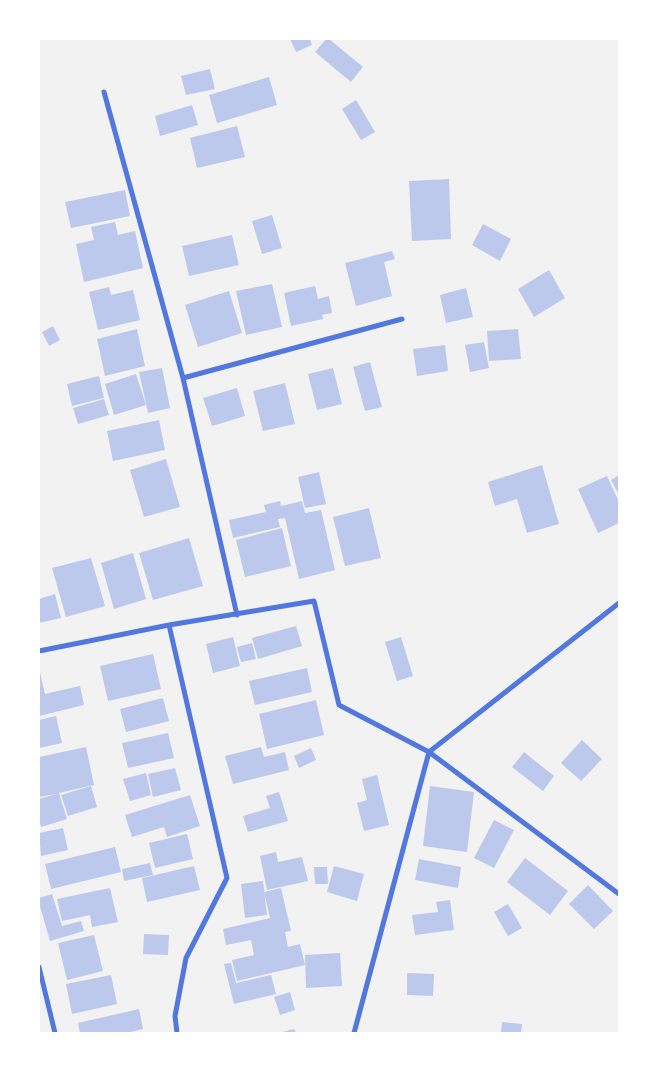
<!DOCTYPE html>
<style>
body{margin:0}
#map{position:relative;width:658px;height:1072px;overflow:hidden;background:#f2f2f2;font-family:Roboto,sans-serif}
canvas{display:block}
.frame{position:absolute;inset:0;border:40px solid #fff;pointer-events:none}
</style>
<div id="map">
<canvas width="658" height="1072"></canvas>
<div class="frame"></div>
</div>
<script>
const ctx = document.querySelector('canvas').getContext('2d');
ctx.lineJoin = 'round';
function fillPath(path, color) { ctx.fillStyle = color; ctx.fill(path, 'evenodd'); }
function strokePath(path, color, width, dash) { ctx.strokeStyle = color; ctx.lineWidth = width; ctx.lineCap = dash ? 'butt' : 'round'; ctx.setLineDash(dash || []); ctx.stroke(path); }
fillPath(new Path2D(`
 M290 39H310L312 45 296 52Z
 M326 39H329L363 67 351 82 315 52Z
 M210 69 215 89 186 95 181 76Z
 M269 77 277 105 217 123 209 95Z
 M356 100 375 132 361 140 342 109Z
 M192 105 198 125 160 136 155 116Z
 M237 126 245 157 197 168 190 138Z
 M449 179 451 239 412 241 409 181Z
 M125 190 130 216 71 228 65 202Z
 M272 215 282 248 262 254 252 221Z
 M115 222 118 235 135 231 143 268 84 282 76 244 94 240 91 227Z
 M483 224 511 239 500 261 472 245Z
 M232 235 239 265 189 276 182 246Z
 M392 251 395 259 384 262 392 296 356 306 345 263Z
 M549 270 565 298 534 317 518 289Z
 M272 284 282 327 246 335 236 291Z
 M315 286 318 299 329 296 332 313 322 315 323 319 291 326 284 293Z
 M109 287 111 295 133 290 140 320 98 330 89 292Z
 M466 288 473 317 446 323 440 295Z
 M229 291 242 333 198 347 185 305Z
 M53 326 60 340 49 346 42 332Z
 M137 329 145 366 105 376 97 339Z
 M518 329 521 359 489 361 487 331Z
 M484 342 489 368 470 372 465 345Z
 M445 345 448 371 417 376 413 349Z
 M370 362 382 407 365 411 353 367Z
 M162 368 170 408 148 413 139 372Z
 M333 368 342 404 317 410 308 374Z
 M136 374 146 405 114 415 105 384Z
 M99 376 104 398 72 406 67 384Z
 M285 383 295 424 263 431 253 391Z
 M237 388 245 416 212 426 203 398Z
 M104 399 109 415 78 424 73 408Z
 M159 420 165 450 113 461 107 431Z
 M166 459 180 507 144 517 130 470Z
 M542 465 559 524 527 533 517 499 495 506 488 482Z
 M319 472 326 504 305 508 298 477Z
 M619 475V495L611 480Z
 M607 476 619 502V523L598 533 578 489Z
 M280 501 281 506 302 501 305 513 321 510 335 570 299 579 285 518 278 519 280 527 233 538 229 520 266 512 264 505Z
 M369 508 381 558 345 566 333 517Z
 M282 528 291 566 245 577 236 540Z
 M189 538 203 586 153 600 139 553Z
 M133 553 146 599 114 609 101 563Z
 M91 558 105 606 66 617 52 568Z
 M55 594 61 618 39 623V599Z
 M296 626 302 646 258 659 252 638Z
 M233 637 240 666 213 673 206 644Z
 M401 637 413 676 397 681 385 642Z
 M252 643 256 659 241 662 237 647Z
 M153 654 161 689 108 701 100 666Z
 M39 668 45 694 80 686 84 705 39 716Z
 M307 668 312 692 255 705 249 681Z
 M163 698 169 721 126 732 120 709Z
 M316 700 324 735 267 749 259 714Z
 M56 716 62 743 39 748V720Z
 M168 733 174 758 128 768 122 743Z
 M582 740 602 759 581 781 561 763Z
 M86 747 94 785 59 793 67 819 41 827 39 819V799L56 794 39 797V757Z
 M261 747 264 757 285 752 289 770 233 784 225 756Z
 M311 748 316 760 299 768 294 756Z
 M524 752 554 776 543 791 512 767Z
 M175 768 181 790 153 797 148 774Z
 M146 773 151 795 130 801 123 779Z
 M377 775 389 825 364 831 357 803 367 800 362 779Z
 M91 786 97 807 68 816 61 795Z
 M430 786 474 792 467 852 423 846Z
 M279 792 288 821 248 832 243 816 270 808 266 796Z
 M190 795 200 826 167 837 164 827 132 837 125 815Z
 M494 820 514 830 494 868 474 858Z
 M63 828 68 850 41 856 39 833Z
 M187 834 193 859 155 868 149 843Z
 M115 847 121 872 51 889 45 864Z
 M276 852 278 862 302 857 308 881 267 890 260 856Z
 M525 858 568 891 550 915 507 882Z
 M419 859 461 867 458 888 415 880Z
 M150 863 153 875 124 881 122 869Z
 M194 866 200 890 147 902 142 878Z
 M334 866 364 874 357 901 327 892Z
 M314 867H327L328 884H315Z
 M263 881 267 915 245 918 241 884Z
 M588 885 613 911 594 929 569 904Z
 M110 888 118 922 92 927 90 915 62 921 57 899Z
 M281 888 291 931 285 932 288 947 300 944 305 965 237 981 232 960 254 955 251 940 226 945 223 929 270 918 264 892Z
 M52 894 62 926 81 921 84 931 50 941 39 903V898Z
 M450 900 454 930 415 935 412 915 438 912 436 902Z
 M508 904 522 928 508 936 494 912Z
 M144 934 169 935 168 955 143 954Z
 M94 935 103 971 67 980 58 943Z
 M340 953 342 986 306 988 305 955Z
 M231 963 236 983 271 975 276 994 234 1004 224 964Z
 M407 973 434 974 433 996 407 995Z
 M111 975 117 1004 72 1014 66 984Z
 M290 992 295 1010 280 1015 274 997Z
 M139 1009 143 1029 126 1033H80L78 1023Z
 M502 1022 522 1024 521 1033H501Z
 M294 1029 296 1033H279Z`), '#bdc9ec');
strokePath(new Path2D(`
 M104 92 183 378 237 615
 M183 378 402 319
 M169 625 227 878 186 958 175 1016 177 1033
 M39 651 169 625 314 601 339 705 429 752 619 894
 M39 967 55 1033
 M354 1033 429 752 619 603`), '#5277de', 5);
</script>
